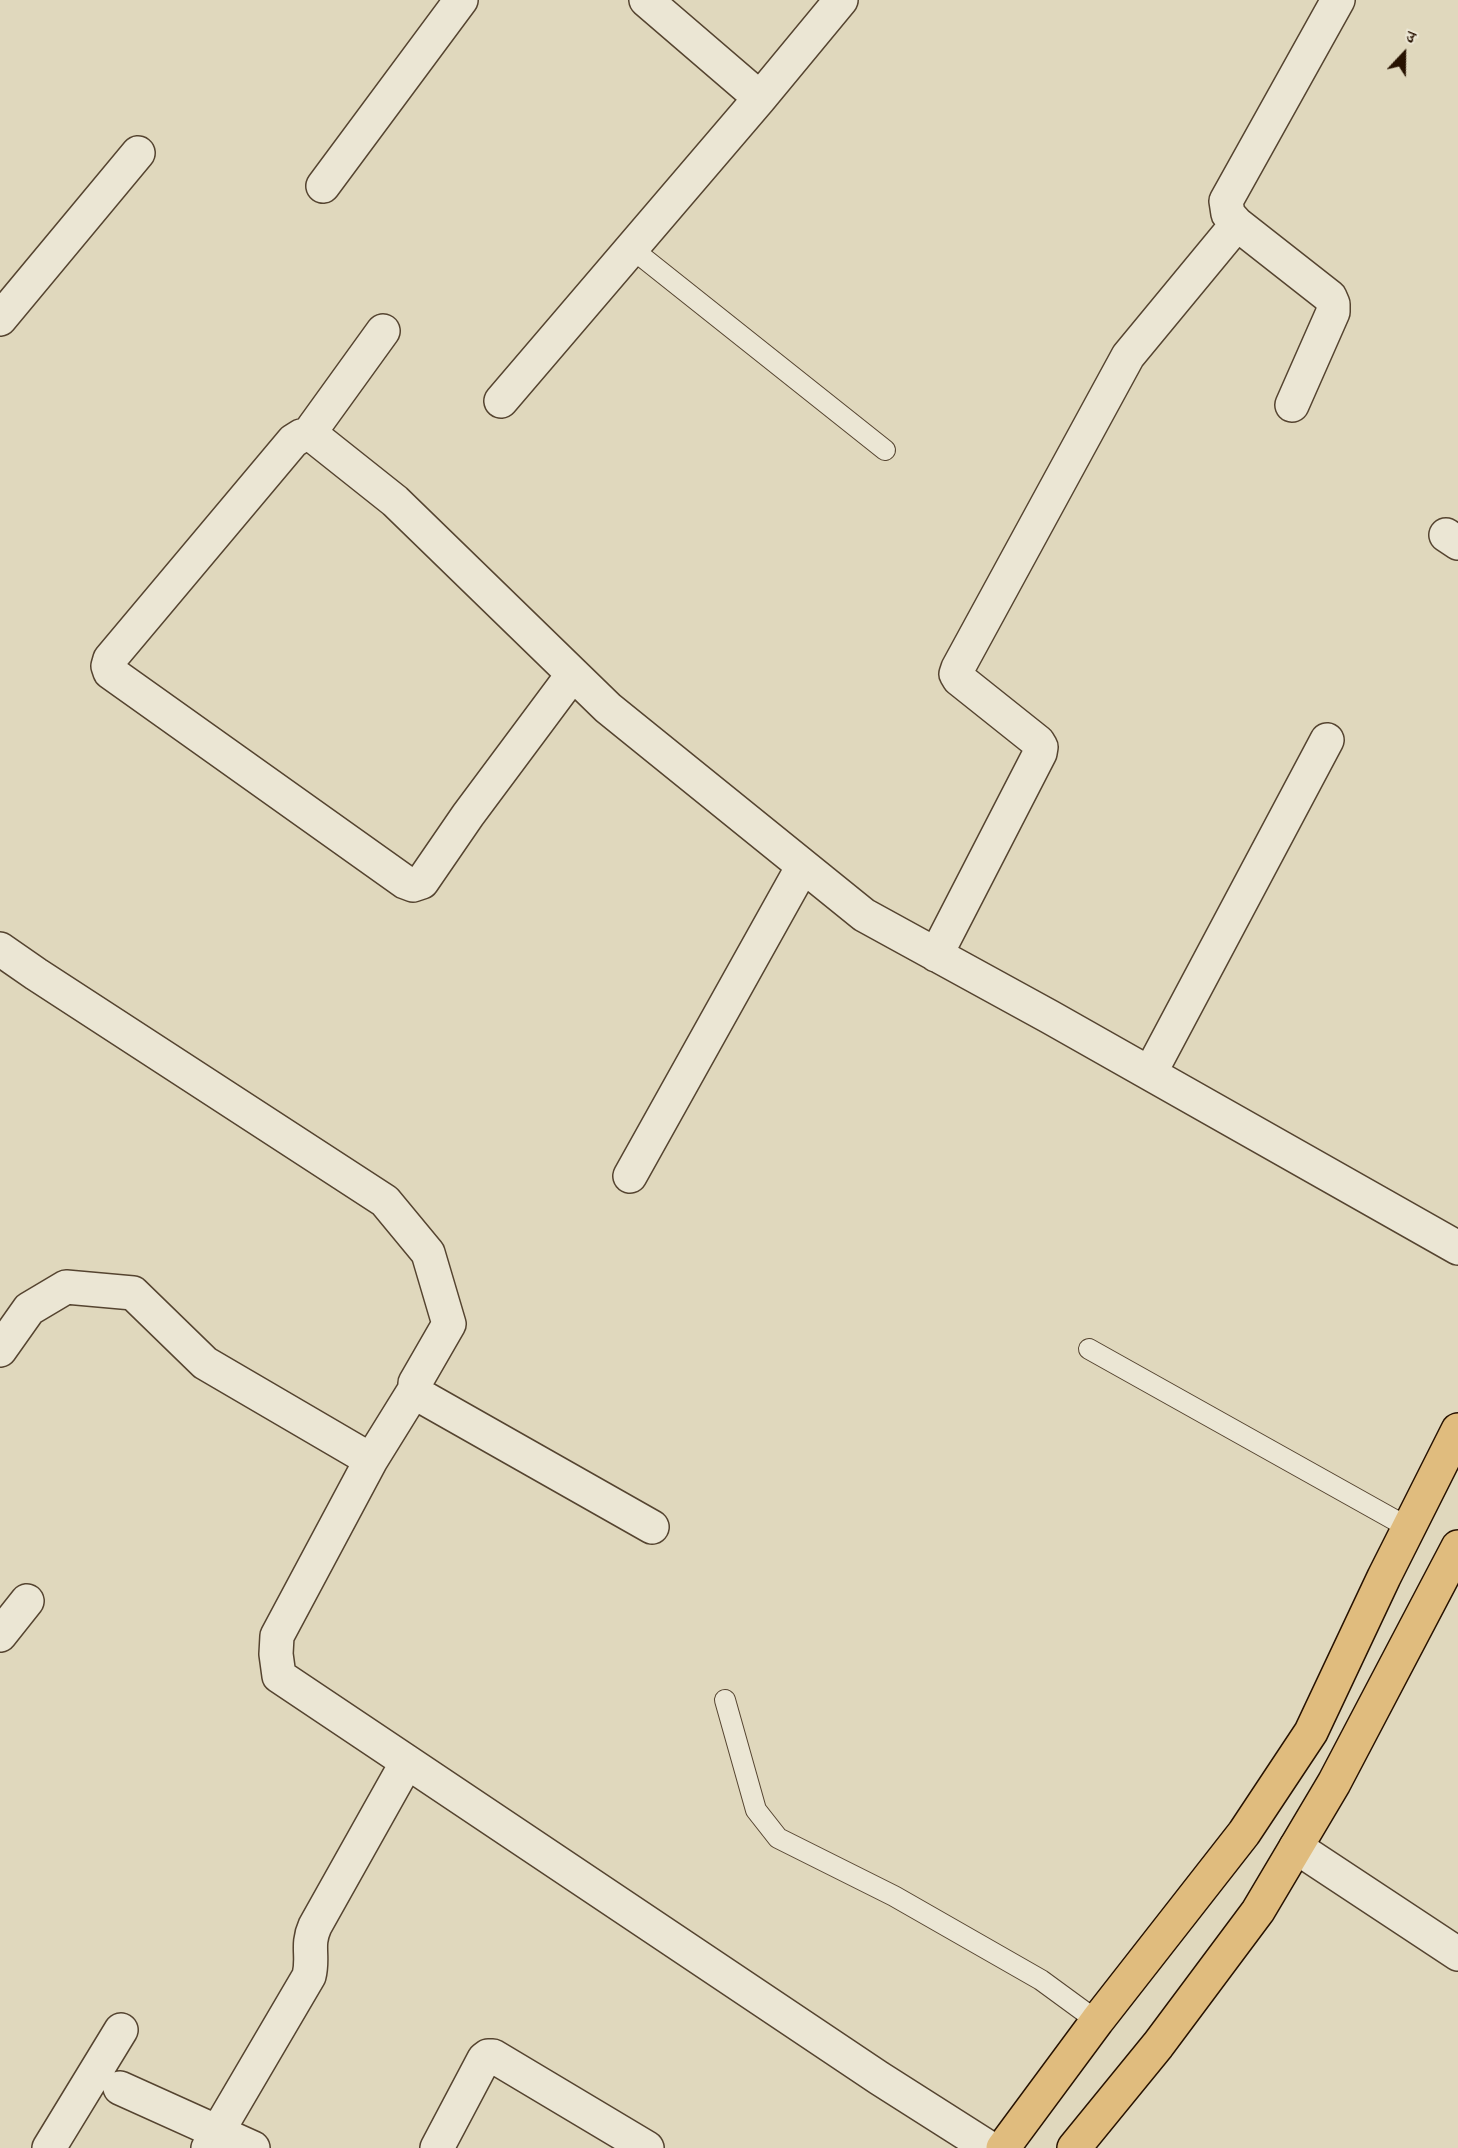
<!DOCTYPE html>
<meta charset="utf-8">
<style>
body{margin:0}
#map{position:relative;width:1458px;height:2148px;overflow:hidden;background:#e0d8bd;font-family:"IM FELL Double Pica","Noto Serif Devanagari",serif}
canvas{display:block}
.north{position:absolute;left:1374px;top:24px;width:60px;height:60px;-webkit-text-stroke:4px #ebe6d4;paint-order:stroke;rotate:22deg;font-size:16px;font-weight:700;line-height:24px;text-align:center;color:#271201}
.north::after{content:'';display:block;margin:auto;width:21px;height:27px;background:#271201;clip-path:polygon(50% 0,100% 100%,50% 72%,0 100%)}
</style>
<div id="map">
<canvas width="1458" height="2148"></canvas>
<div class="north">उ</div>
</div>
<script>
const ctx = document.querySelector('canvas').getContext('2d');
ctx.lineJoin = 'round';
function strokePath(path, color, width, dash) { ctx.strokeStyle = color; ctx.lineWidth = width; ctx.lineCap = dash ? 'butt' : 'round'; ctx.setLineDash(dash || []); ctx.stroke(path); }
const service = new Path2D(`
 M631 248 885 450
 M1089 1349 1409 1528
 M725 1700 756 1810 778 1838 894 1896 1041 1980 1097 2021`);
const minor = new Path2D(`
 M760 98 841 0
 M323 186 461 0
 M0 319 138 153
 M383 331 313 428 312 433 317 439 395 501 608 708 864 915 1050 1017 1458 1248
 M501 401 760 98 646 0
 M1292 405 1333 312V304L1330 297 1237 224 1228 214 1226 201 1338 0
 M312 433 301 436 293 441 110 659 108 666 110 672 405 882 413 885 422 882 468 815 573 674
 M1446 535 1458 543
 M0 949 36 974 385 1201 428 1253 449 1324 415 1383V1389L419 1395 652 1527
 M936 955 1040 753 1041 747 1038 742 959 679 956 674 958 668 1128 356 1237 224
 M1150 1073 1327 740
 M630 1176 803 866
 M0 1350 29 1309 66 1287 133 1293 205 1363 371 1460
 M415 1389 371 1460 277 1636 276 1654 279 1676 879 2078 989 2148
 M0 1635 27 1601
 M1296 1847 1458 1954
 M120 2088 253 2148
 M49 2148 121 2030
 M208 2148 309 1976C314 1956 306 1946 315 1926L407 1762
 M437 2148 484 2059 488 2056H493L647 2148`);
const primary = new Path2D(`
 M1003 2148 1097 2021 1244 1833 1311 1732 1384 1577 1458 1430
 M1074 2148 1158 2045 1258 1911 1334 1783 1458 1547`);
strokePath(service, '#554430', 22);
strokePath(minor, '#554430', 36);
strokePath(primary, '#271201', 36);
strokePath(service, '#ebe6d4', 20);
strokePath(minor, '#ebe6d4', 33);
strokePath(primary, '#e0bc7e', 33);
</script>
